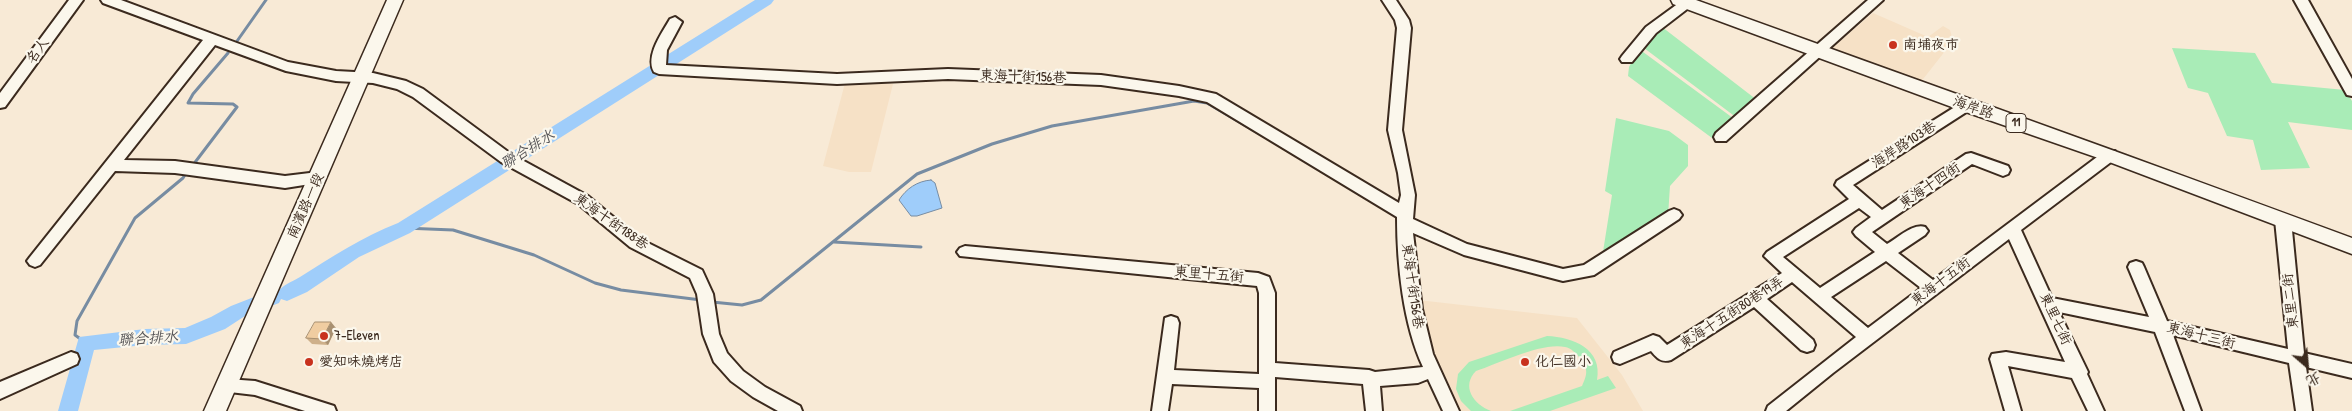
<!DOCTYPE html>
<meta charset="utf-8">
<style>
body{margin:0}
#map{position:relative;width:2352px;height:411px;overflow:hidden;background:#f8ead6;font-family:"Patrick Hand","LXGW WenKai TC",sans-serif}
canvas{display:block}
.north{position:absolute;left:2282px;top:341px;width:50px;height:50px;-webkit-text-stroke:4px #fbf7ec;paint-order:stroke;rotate:153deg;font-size:14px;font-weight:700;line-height:20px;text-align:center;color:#3b2a1e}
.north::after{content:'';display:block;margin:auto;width:18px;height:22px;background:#3b2a1e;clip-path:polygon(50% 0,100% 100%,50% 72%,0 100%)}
</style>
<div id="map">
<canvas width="2352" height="411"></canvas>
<div class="north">北</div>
</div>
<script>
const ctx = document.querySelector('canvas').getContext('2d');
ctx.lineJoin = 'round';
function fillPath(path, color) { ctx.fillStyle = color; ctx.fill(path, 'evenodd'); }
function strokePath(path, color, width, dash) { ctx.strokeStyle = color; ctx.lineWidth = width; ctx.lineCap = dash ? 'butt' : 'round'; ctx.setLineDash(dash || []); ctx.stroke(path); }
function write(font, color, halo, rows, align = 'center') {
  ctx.font = font + ' "Patrick Hand","LXGW WenKai TC",sans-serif'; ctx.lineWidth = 4.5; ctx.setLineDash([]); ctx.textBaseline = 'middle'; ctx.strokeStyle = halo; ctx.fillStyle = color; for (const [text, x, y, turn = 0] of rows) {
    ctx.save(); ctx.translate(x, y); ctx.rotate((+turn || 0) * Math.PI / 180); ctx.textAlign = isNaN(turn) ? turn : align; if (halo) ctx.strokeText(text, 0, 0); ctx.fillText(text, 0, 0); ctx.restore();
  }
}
fillPath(new Path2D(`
 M1873 13 1928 37 1943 26 1950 30 1953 41 1920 83 1832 48Z
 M845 83 893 84 871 172H849L823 166Z
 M1418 300 1577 318 1622 375 1643 411H1460L1432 350Z`), '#f6e1c6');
fillPath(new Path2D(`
 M1662 27 1757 100 1737 118 1644 48Z
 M2172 48 2255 53 2272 83 2345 90 2352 101V130L2288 122 2310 168 2261 170 2253 140 2227 136 2208 93 2188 88Z
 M1639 49 1737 121 1712 138 1628 76 1629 67Z
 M1616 118 1669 131 1688 145V166L1670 186 1668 216 1602 258 1612 195 1605 191Z
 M1547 336C1573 337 1603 349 1597 380L1608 376 1616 388 1550 411H1510L1582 386C1587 375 1589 369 1580 358 1577 354 1571 348 1565 347 1542 342 1500 363 1476 371 1461 386 1473 404 1491 411H1471L1461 401 1456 389 1458 374 1469 362Z`), '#a9ecb7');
const water = new Path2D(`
 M931 180 935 183 942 208 917 216H911L899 200C906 189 917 181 931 180Z`);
fillPath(water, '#9fcdfa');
strokePath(water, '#778ca2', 1);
strokePath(new Path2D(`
 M235 44 266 0
 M193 165 237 107 233 104 188 103 193 94 228 53
 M404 228 453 230 534 255 595 283 621 290 701 300
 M834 242 921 247
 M712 302 742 305 761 300 917 174 992 144 1052 126 1194 101 1207 103 1263 136
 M86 343 75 335 77 321 135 218 183 178 186 173`), '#778ca2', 3);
fillPath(new Path2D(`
 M755 0H774L771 4 410 233 359 257 307 292 287 301 281 299 279 303 245 316 225 329 186 344 145 345 94 350 78 411H58L79 337 145 329 185 328 211 317 231 306 272 290 278 292C282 285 292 282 300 277 332 257 362 237 398 223Z`), '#9fcdfa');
const minor = new Path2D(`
 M69 0H83L5 107 0 108V93Z
 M101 0H121L288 62 336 71 373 73 406 81 423 89 511 154 588 196 640 239 702 270 713 294 719 334 727 353 743 371 765 387 800 406 802 411H778L753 397 731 381 714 362 703 334 697 294 690 278 630 247 578 204 501 162 413 97 397 89 373 83 336 81 286 71 215 45 124 160 175 161 285 176 318 172 323 174 325 178 323 182 285 188 175 173 115 171 40 265 35 267 30 265 27 261 30 257 203 40 103 3Z
 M1382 0H1396L1409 20 1411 28 1402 130 1415 195 1413 219 1467 244 1563 269 1584 265 1669 211 1674 209 1679 211 1682 215 1679 219 1594 275 1563 281 1464 255 1413 233 1422 309 1433 354 1459 411H1443L1428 379 1418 383 1380 386 1382 411H1366L1363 384 1275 377V411H1259V388L1172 384 1168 411H1152L1165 318 1171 316 1177 318 1179 323 1174 370 1259 374V293L1257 286 960 256 957 252 960 248 965 246 1258 273 1269 277 1275 293V363L1369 370 1375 372 1423 367C1403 324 1397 264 1397 217L1207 102 1179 96 1101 85 948 79 837 84 659 74 654 72C645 56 662 33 670 19L675 17 682 22 667 50 666 65 837 74 948 69 1101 75 1179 86 1216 94 1399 203 1401 195 1398 173 1388 130 1397 28 1395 20Z
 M1683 0H1693L1695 3 1656 33 1632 62H1622L1620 59 1622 56 1646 27Z
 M1868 0H1883L1726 141H1716L1714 137 1716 133Z
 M2294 0H2308L2352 79V96L2347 95Z
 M1966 100 1971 101 1973 105 1971 109 1853 185 1882 210 1966 154 1971 153 2008 166 2010 170 2008 174 2003 176 1972 164 1872 232 1887 244C1898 238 1913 223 1925 227L1928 231 1925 235 1898 253 1933 280 2105 151H2115L2117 155 2115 159 2021 230 2052 298 2149 317 2128 267 2130 263 2136 261 2142 263 2144 267 2167 321 2288 349 2275 220 2278 216 2283 214 2288 216 2291 220 2304 353 2352 364V378L2306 367 2312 411H2296L2289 363 2173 335 2201 411H2185L2155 332 2059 312 2088 372 2087 374 2104 411H2088L2072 378 2008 366 2021 411H2005L1990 359 1992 354 2006 352 2065 362 2009 239 1833 373 1786 411H1766L1768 406 1856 337 1792 282 1767 299 1813 340 1815 345 1813 350 1807 352 1801 350 1754 307 1671 360C1661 363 1657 358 1651 351L1620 364 1614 362 1612 357 1614 352 1653 335 1659 337 1667 345 1782 273 1764 256 1767 252 1849 199 1835 185 1837 181ZM1859 208 1871 217 1856 228 1853 232 1856 236 1875 252 1820 288 1783 257ZM1886 261 1921 288 1868 328 1831 297Z
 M71 352 77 354 79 359 77 364 0 399V382Z
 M227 379 255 381 334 406 336 411H305L255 395 221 391 219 386 221 381Z`);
const major = new Path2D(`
 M387 0H403L226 411H204Z
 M1671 0H1696C1914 79 2134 157 2352 238V254L2104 160 1960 110 1673 4Z`);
strokePath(minor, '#3b2a1e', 4);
strokePath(major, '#3b2a1e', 3);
fillPath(minor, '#fbf7ec');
fillPath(major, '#fbf7ec');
fillPath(new Path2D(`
 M336 328 328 345 312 344 306 338Z`), '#ceb08a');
fillPath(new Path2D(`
 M331 322 336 328 328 345 322 339Z`), '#a89071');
const building = new Path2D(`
 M315 322H331L322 339 306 338Z`);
fillPath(building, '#f0cda1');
strokePath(building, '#a89071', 1);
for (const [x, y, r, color] of [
 [1893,45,5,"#c8321e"],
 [324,336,5,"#c8321e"],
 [309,362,5,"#c8321e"],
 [1525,362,5,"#c8321e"]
]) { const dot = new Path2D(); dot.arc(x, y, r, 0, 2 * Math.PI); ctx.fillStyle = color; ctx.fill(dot); strokePath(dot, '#fbf7ec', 2); }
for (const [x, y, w] of [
 [2016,123,20]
]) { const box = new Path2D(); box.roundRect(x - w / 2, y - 9.5, w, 19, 4); ctx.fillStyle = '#fbf7ec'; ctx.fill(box); strokePath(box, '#3b2a1e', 1); }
write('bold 12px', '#3b2a1e', null, [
 ["11",2016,123]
]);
write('14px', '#3b2a1e', '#fbf7ec', [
 ["南埔夜市",1903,45],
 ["7-Eleven",334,336],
 ["愛知味燒烤店",319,362],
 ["化仁國小",1535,362]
], 'left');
write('14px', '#3b2a1e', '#fbf7ec', [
 ["名人",38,51,-54],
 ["東海十街156巷",1023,77,2],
 ["海岸路",1973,108,19],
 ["海岸路103巷",1904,145,-33],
 ["東海十四街",1930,186,-34],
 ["南濱路一段",306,206,-66],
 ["東海十街188巷",611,222,35],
 ["東里十五街",1209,275,5],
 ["東海十五街",1941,282,-37],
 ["東海十街156巷",1412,286,82],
 ["東里二街",2291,301,-96],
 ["東海十五街80巷19弄",1732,313,-33],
 ["東里七街",2055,319,65],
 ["東海十三街",2201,336,14]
]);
write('italic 15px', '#545355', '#fbf7ec', [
 ["聯合排水",528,150,-32],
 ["聯合排水",148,339,-4]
]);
</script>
